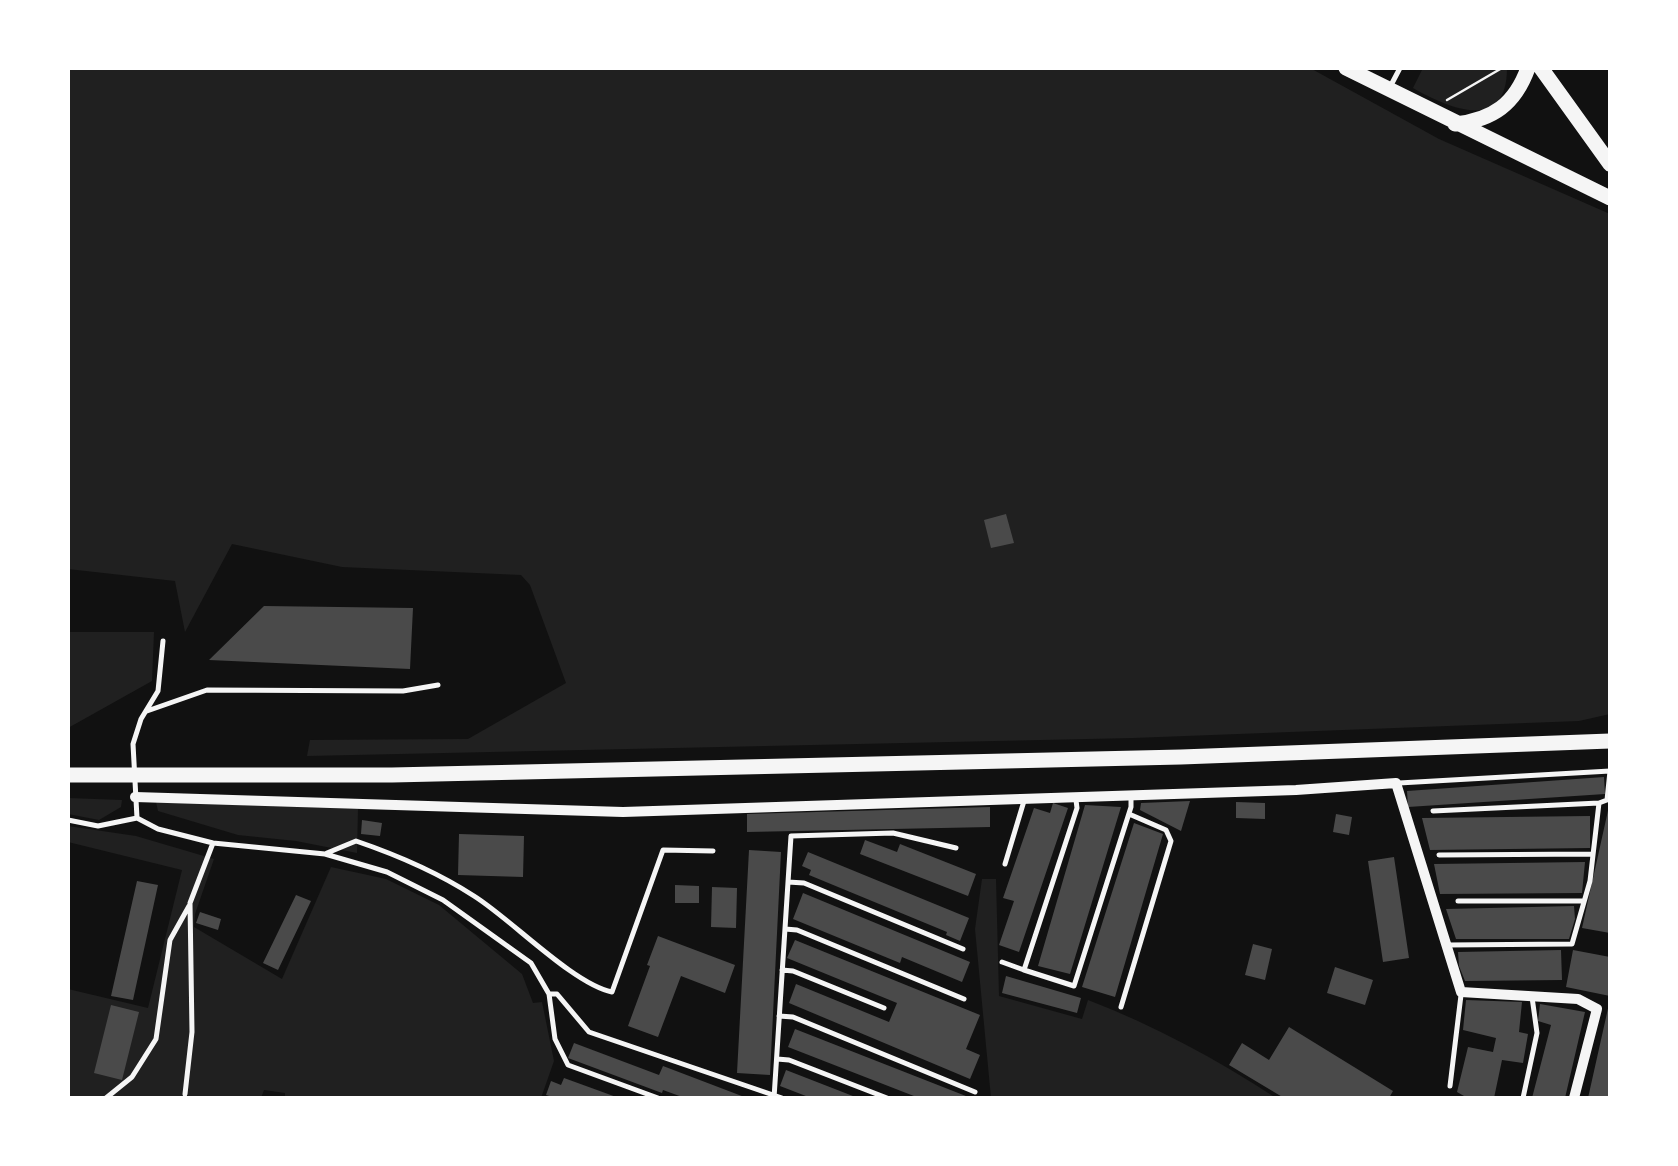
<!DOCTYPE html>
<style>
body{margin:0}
#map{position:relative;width:1678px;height:1166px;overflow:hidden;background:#111;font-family:Helvetica,sans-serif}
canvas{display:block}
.frame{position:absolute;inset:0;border:70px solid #fff;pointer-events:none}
</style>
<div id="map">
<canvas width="1678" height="1166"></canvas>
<div class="frame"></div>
</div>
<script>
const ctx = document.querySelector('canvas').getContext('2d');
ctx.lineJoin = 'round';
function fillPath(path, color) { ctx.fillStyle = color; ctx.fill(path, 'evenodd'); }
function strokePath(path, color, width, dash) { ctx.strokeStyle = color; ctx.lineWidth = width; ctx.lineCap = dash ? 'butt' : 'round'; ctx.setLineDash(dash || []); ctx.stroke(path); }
fillPath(new Path2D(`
 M68 68H1310L1439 139 1610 214V714L1579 721 1133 738 307 756 310 740 468 739 566 683 530 585 521 575 342 567 232 544 185 632 175 581 68 569Z
 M1423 68H1507C1507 134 1448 108 1413 88Z
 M68 632H154L152 681 68 728Z
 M68 798 122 800 121 807 99 820 68 814Z
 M156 802 358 809 357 853 296 841 238 835 158 811Z
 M68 826 136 836 214 859 195 914 194 927 282 979 331 867 386 879 439 905 522 974 533 1003 542 1002 554 1061 541 1098H285V1093L264 1090 261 1098H68V989L148 1008 182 870 68 842Z
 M982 879H996L999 996 1082 1019 1088 1000C1155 1026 1217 1059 1276 1098H991L975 929Z`), '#202020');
fillPath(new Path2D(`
 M1006 514 1014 543 991 548 984 520Z
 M264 606 413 608 410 669 209 660Z
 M1604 777 1605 794 1408 807 1407 791Z
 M1190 801 1181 831 1140 810 1141 803Z
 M1236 802 1265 803V819L1236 818Z
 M1053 803 1068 808 1019 952 999 945 1014 901 1003 898 1034 808 1050 813Z
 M1085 805 1121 807 1070 974 1038 966Z
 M1609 806H1610V933L1582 928Z
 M990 807V827L747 832V814Z
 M1336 814 1352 817 1349 835 1333 832Z
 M1590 816V848L1430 850 1422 818Z
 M362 820 382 823 380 836 361 834Z
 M1134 823 1163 834 1115 997 1082 987Z
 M459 834 524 836 523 877 458 875Z
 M865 840 897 852 900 844 976 874 968 896 860 854Z
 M749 850 781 852 770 1075 737 1073Z
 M808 852 969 918 960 941 946 935 947 932 809 875 811 870 802 866Z
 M1394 857 1409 958 1383 962 1368 861Z
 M1585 862 1582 893 1440 894 1434 864Z
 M137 881 158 885 133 1000 111 996Z
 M675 885 699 886V903H675Z
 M712 887 737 888 736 928 711 927Z
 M803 893 970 962 962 982 902 957 900 963 793 919Z
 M296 895 311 901 278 970 263 963Z
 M1574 906 1575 919 1569 939H1456L1446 909Z
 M200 912 221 919 218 930 196 923Z
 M658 936 735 965 725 993 681 976 658 1037 628 1026 650 966 647 965Z
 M795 940 980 1015 966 1049 980 1055 970 1079 789 1003 796 984 889 1022 897 1003 787 958Z
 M1253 944 1272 949 1265 980 1245 975Z
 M1561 950 1562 980 1465 981 1459 966 1458 952Z
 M1573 950 1610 957V996L1566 987Z
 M1335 967 1373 980 1365 1005 1327 993Z
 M1006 976 1081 998 1077 1013 1002 993Z
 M1466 1000 1522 1002 1519 1032 1528 1034 1523 1063 1502 1060 1494 1098H1463L1464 1096 1457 1092 1468 1047 1493 1052 1496 1038 1463 1030Z
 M1540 1004 1585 1012 1565 1098H1532L1551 1025 1538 1021Z
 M1609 1004V1098H1588Z
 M111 1005 139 1012 122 1080 94 1073Z
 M1289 1027 1393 1091 1389 1098H1284L1229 1065 1242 1043 1269 1060Z
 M795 1029 971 1098H919L788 1047Z
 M574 1043 659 1075 663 1066 747 1098H685L663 1090 662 1093 568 1058Z
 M786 1070 858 1098H811L780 1086Z
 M564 1078 619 1098H556L546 1095 551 1081 561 1085Z`), '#4a4a4a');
strokePath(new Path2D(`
 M1447 100 1502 68`), '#f5f5f5', 2.5);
strokePath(new Path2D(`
 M1390 87 1400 68
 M147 711 207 690 403 691 438 685
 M1399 783 1610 771 1607 800 1599 803 1590 881 1572 944 1447 945
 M1076 800 1077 808 1024 970 1074 986 1131 807V797
 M1433 811 1599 803
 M137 818 133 744 141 719 158 691 163 641
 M68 820 98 826 137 818 158 829 213 843 325 854 387 872 443 900 531 963 549 994 555 1039 568 1065 658 1098
 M327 853 356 841C397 855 437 872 474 896 511 919 573 984 612 992L663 850 713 851
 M1439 855 1593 854
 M1005 864 1024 801
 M788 882 804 883 963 949
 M1458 901H1584
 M785 929 797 930 964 999
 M1002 962 1024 970
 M782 970 793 971 884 1008
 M549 994H557L589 1032 782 1098
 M1121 1007 1171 841 1166 830 1129 814
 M779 1016 793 1017 975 1092
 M777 1059 789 1060 887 1098
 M1450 1086 1461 995
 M185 1094 192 1032 190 903 213 843
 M106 1098 132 1077 156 1039 170 940 189 906
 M774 1098 791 836 893 833 956 848
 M1523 1098 1537 1033 1532 997`), '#f5f5f5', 5);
strokePath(new Path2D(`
 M135 797 623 812 1296 790 1396 783 1461 992 1578 999 1597 1009 1574 1098`), '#f5f5f5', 10);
strokePath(new Path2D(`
 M1346 68 1610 198
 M1541 68 1610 164
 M1455 124C1493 120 1515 104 1528 68
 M68 775H392L1181 757 1610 741`), '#f5f5f5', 15);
</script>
